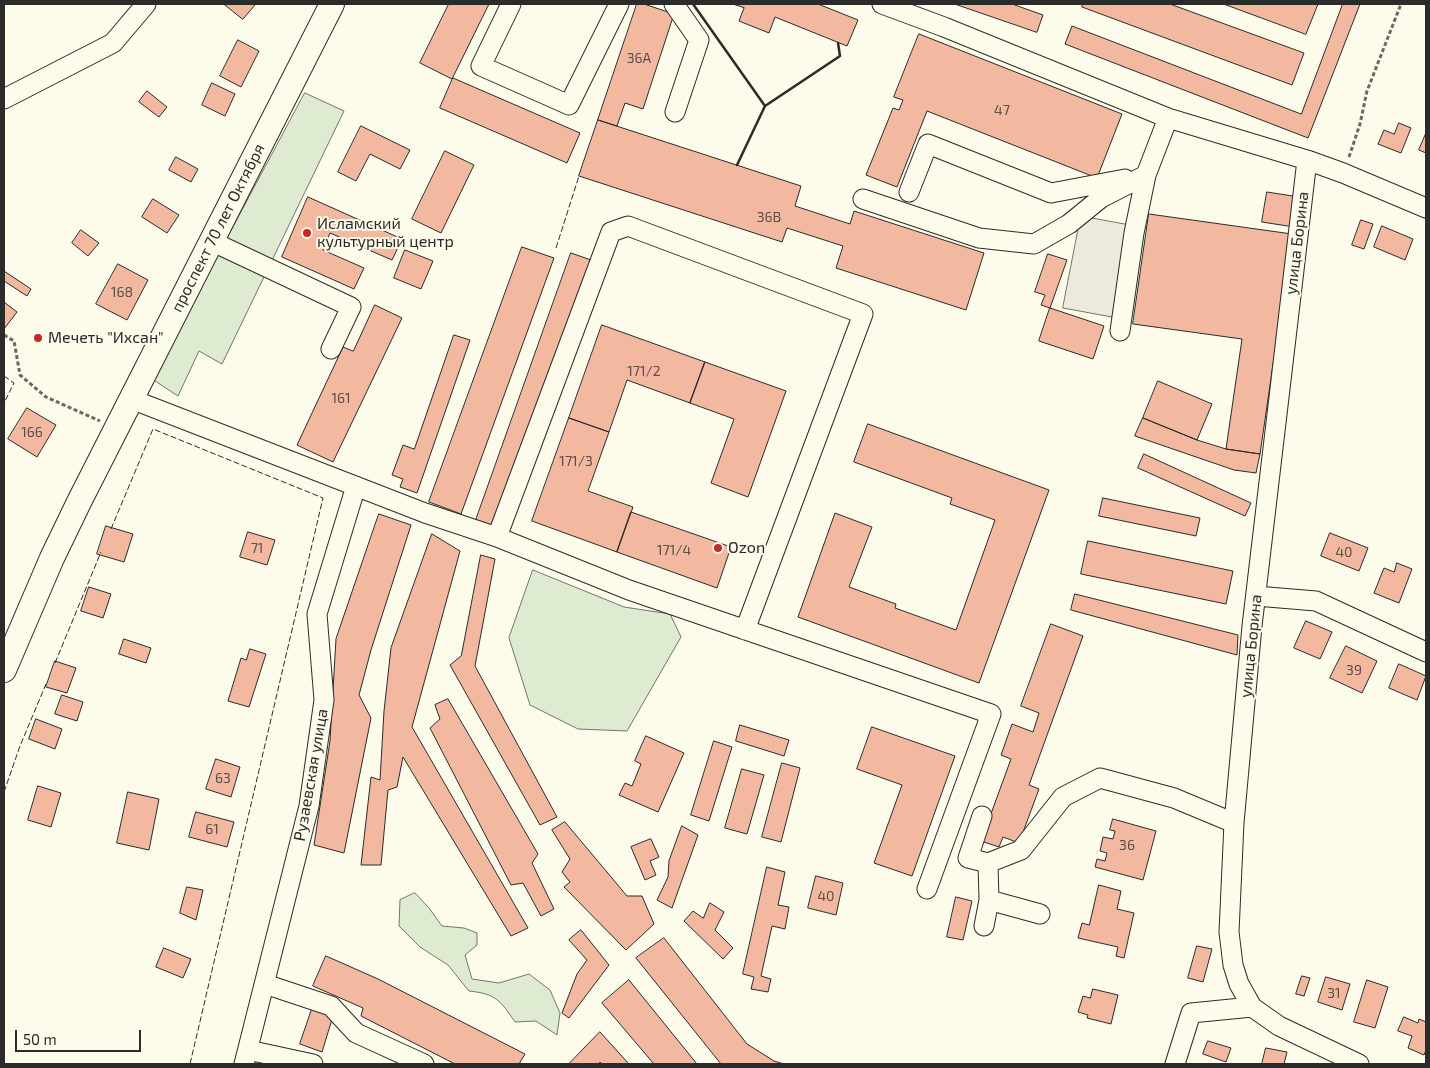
<!DOCTYPE html>
<meta charset="utf-8">
<style>
body{margin:0}
#map{position:relative;width:1430px;height:1068px;overflow:hidden;background:#fdfbea;font-family:"Exo 2",sans-serif}
canvas{display:block}
.frame{position:absolute;inset:0;border:5px solid #2b2b2b;pointer-events:none}
.scale{position:absolute;left:15px;top:1030px;width:126px;height:22px;box-sizing:border-box;border:2px solid #2b2b2b;border-top:0;padding-left:6px;font-size:15px;line-height:18px;white-space:nowrap;color:#2b2b2b;-webkit-text-stroke:4px #fdfbea;paint-order:stroke}
</style>
<div id="map">
<canvas width="1430" height="1068"></canvas>
<div class="frame"></div>
<div class="scale">50 m</div>
</div>
<script>
const ctx = document.querySelector('canvas').getContext('2d');
ctx.lineJoin = 'round';
function fillPath(path, color) { ctx.fillStyle = color; ctx.fill(path, 'evenodd'); }
function strokePath(path, color, width, dash) { ctx.strokeStyle = color; ctx.lineWidth = width; ctx.lineCap = dash ? 'butt' : 'round'; ctx.setLineDash(dash || []); ctx.stroke(path); }
function write(font, color, halo, rows, align = 'center') {
  ctx.font = font + ' "Exo 2",sans-serif'; ctx.lineWidth = 4; ctx.setLineDash([]); ctx.textBaseline = 'middle'; ctx.strokeStyle = halo; ctx.fillStyle = color; for (const [text, x, y, turn = 0] of rows) {
    ctx.save(); ctx.translate(x, y); ctx.rotate((+turn || 0) * Math.PI / 180); ctx.textAlign = isNaN(turn) ? turn : align; if (halo) ctx.strokeText(text, 0, 0); ctx.fillText(text, 0, 0); ctx.restore();
  }
}
const green = new Path2D(`
 M305 93 344 111 222 364 199 351 178 396 152 379Z
 M533 570 624 607 670 614 681 637 627 731 578 729 530 705 509 638Z
 M415 893 429 908 442 926 464 928 477 933V945L465 955 472 979 499 983 529 974 550 990 560 1013 557 1035 536 1021 515 1022C500 1000 496 994 469 991L448 965 420 947 399 926 400 900Z`);
fillPath(green, '#deebd1');
strokePath(green, '#74746e', 1);
const parking = new Path2D(`
 M1081 216 1130 225 1112 317 1063 308Z`);
fillPath(parking, '#eceadb');
strokePath(parking, '#74746e', 1);
const building = new Path2D(`
 M224 4H253L255 5 243 19Z
 M449 4H489L452 79 420 63Z
 M637 4H644L674 14 643 109 625 103 617 126 598 120Z
 M733 4H818L858 20 847 46 775 17 769 33 739 21 744 8Z
 M955 4H1012L1043 15 1037 32Z
 M1083 4H1170L1304 53 1292 85 1082 7Z
 M1224 4H1318L1306 34Z
 M1343 4H1360L1308 138 1065 44 1072 26 1301 114Z
 M919 34 1122 114 1097 178 927 111 897 187 866 175 893 108 899 110 903 100 894 97Z
 M238 40 259 51 241 87 220 76Z
 M453 78 580 133 567 163 440 108Z
 M212 83 235 94 225 116 202 105Z
 M147 91 167 107 159 117 139 102Z
 M598 120 801 186 795 206 850 224 854 211 984 253 966 310 836 268 843 246 787 228 782 242 579 176Z
 M1399 123 1411 128 1401 153 1378 144 1384 130 1394 134Z
 M361 126 410 150 400 169 370 154 356 181 338 172Z
 M1426 133V153L1419 150Z
 M445 151 474 165 441 233 412 219Z
 M176 157 198 169 191 182 169 170Z
 M1267 192 1299 197 1294 227 1262 222Z
 M308 197 402 239 392 260 330 233 323 250 364 268 354 289 282 257Z
 M153 199 179 215 167 233 142 217Z
 M1149 214 1292 234 1260 454 1226 449 1242 339 1133 324Z
 M1361 220 1373 224 1364 249 1352 245Z
 M1382 226 1413 239 1405 260 1374 247Z
 M81 230 99 243 88 256 72 243Z
 M522 247 554 258 461 514 429 502Z
 M405 250 433 261 421 289 394 278Z
 M571 253 591 260 496 527 476 520Z
 M1048 254 1067 260 1050 308 1041 305 1045 295 1035 292Z
 M118 264 148 280 127 320 96 304Z
 M4 271 31 289 27 296 4 281Z
 M4 302 17 312 4 329Z
 M375 305 402 318 333 462 297 445 343 347 353 351Z
 M1050 308 1104 326 1093 359 1039 341Z
 M602 325 705 362 690 403 627 380 609 432 569 418Z
 M454 335 470 340 417 493 400 487 403 479 392 475 403 445 414 449Z
 M705 362 786 391 748 497 711 483 734 419 690 403Z
 M1158 381 1212 404 1197 440 1143 418Z
 M27 408 56 425 37 457 8 439Z
 M569 418 609 432 588 491 633 507 617 552 532 521Z
 M1143 418 1197 440 1226 449 1260 454 1256 473 1234 470 1135 436Z
 M868 424 1049 490 979 683 798 617 835 513 872 527 849 587 896 604 895 608 956 630 995 520 950 504 952 498 854 462Z
 M1144 454 1251 503 1245 516 1138 468Z
 M1103 498 1200 518 1196 536 1099 516Z
 M631 512 731 547 717 588 617 552Z
 M379 514 411 525 371 650 359 695 371 718 344 853 314 845 330 741 336 639Z
 M106 526 133 534 124 562 97 554Z
 M248 532 275 540 267 565 240 557Z
 M1330 533 1368 548 1359 571 1321 556Z
 M432 534 460 551 412 727 528 928 511 936 403 757 397 787 388 790 381 865H361L371 777 380 780 384 711 391 648Z
 M1088 541 1233 571 1226 604 1081 574Z
 M481 555 495 559 475 666 557 817 540 825 450 665 461 656Z
 M1397 563 1412 569 1399 603 1374 593 1384 568 1394 572Z
 M89 587 111 594 103 618 81 611Z
 M1075 594 1238 635 1237 655 1071 610Z
 M1306 621 1332 632 1320 659 1294 648Z
 M1051 624 1083 636 1029 785 1039 789 1019 843 1003 837 999 847 981 841 1011 759 1001 755 1012 724 1033 732 1039 713 1021 706Z
 M124 639 151 648 146 663 119 654Z
 M1346 646 1377 661 1362 693 1330 678Z
 M250 649 266 654 249 707 228 701 241 658 246 660Z
 M55 661 76 668 67 693 46 687Z
 M1399 664 1426 676 1417 700 1389 688Z
 M62 695 83 702 77 721 55 714Z
 M448 699 538 854 532 863 554 909 541 916 523 883 511 885 430 728 440 719 435 705Z
 M36 719 62 729 55 749 29 739Z
 M740 725 789 740 784 756 736 741Z
 M872 727 955 756 912 876 874 863 902 785 857 769Z
 M646 736 684 753 658 812 619 795 625 783 632 786 641 764 635 761Z
 M714 741 732 747 709 821 691 815Z
 M216 759 240 767 231 797 206 789Z
 M782 763 800 768 781 842 762 837Z
 M742 769 764 775 747 834 725 828Z
 M38 786 61 793 51 827 28 820Z
 M128 792 159 799 149 850 117 843Z
 M196 812 234 822 227 847 189 837Z
 M1113 819 1156 831 1143 880 1095 867 1097 859 1105 861 1107 853 1100 851 1103 837 1113 839 1115 831 1110 830Z
 M565 822 627 896H642L654 924 626 950 564 887 570 882 562 872 570 859 552 830Z
 M682 826 698 835 672 908 657 900 668 877 669 861Z
 M651 839 659 857 650 861 656 875 645 880 631 847Z
 M767 867 785 872 778 905 789 907 785 929 772 926 761 976 771 979 768 992 751 989 754 977 743 974Z
 M816 876 843 883 836 915 808 908Z
 M1099 885 1121 891 1117 909 1134 913 1124 958 1116 956 1118 947 1078 938 1082 923 1089 925Z
 M187 887 203 890 196 920 180 913Z
 M956 897 972 901 963 940 947 937Z
 M710 903 724 912 715 930 733 948 723 959 684 921 693 911 703 918Z
 M581 930 609 965 569 1018 562 1013 577 974 587 960 569 940Z
 M664 938 747 1044 774 1061 784 1064H721L636 958Z
 M1197 946 1212 949 1203 982 1188 978Z
 M164 948 191 959 183 978 156 967Z
 M326 956 378 979 525 1054 519 1064H455L361 1016 363 1008 313 986Z
 M1302 976 1310 978 1304 996 1296 994Z
 M1326 977 1350 984 1342 1010 1318 1002Z
 M629 980 697 1064H654L602 1003Z
 M1367 980 1388 987 1375 1028 1354 1022Z
 M1093 989 1118 995 1111 1024 1087 1018 1088 1015 1078 1012 1083 996 1090 998Z
 M312 1009 333 1016 322 1052 300 1044Z
 M1404 1017 1418 1023 1419 1019 1426 1022V1050L1424 1055 1408 1048 1412 1036 1398 1031Z
 M600 1032 629 1064H602L600 1062 599 1064H569Z
 M1208 1041 1231 1048 1226 1062 1203 1054Z
 M1266 1048 1287 1052 1284 1064H1262Z`);
fillPath(building, '#f2b8a0');
strokePath(building, '#2b2b2b', 1);
const minor = new Path2D(`
 M511 4 481 66 569 105 619 4
 M674 4 699 40 675 112
 M882 4 944 27 1168 118 1307 160 1343 173 1426 208
 M4 99 113 43 146 4
 M1307 160 1252 626 1234 823 1229 932 1233 965 1239 984 1252 1007 1279 1026 1359 1064
 M909 192 928 144 1051 193 1125 179
 M863 199 979 238 1034 244 1069 224 1101 198 1146 175
 M211 241 351 307 331 349
 M1120 331 1134 233 1146 175 1168 118
 M131 399 425 513 497 537 629 590 991 714 927 889
 M497 537 611 232 628 226 863 314 745 630
 M1256 596 1316 601 1426 652
 M982 816 968 858 988 863 1021 850 1063 797 1100 778 1174 798 1234 823
 M989 900 1040 914
 M984 926 989 900 988 863
 M265 984 331 1006 356 1033 424 1064
 M248 1050 313 1064
 M244 1064 309 806 324 700 317 614 356 486
 M1175 1064 1191 1013 1252 1007`);
const major = new Path2D(`
 M4 670 52 558 79 502 332 4`);
strokePath(minor, '#2b2b2b', 21);
strokePath(major, '#2b2b2b', 26);
strokePath(new Path2D(`
 M1349 157 1360 124 1367 91 1401 4
 M4 335 14 341 20 375 46 397 100 421`), '#6a6964', 3, [4, 2.5]);
strokePath(minor, '#fdfbea', 19);
strokePath(major, '#fdfbea', 24);
strokePath(new Path2D(`
 M556 248 579 176
 M4 376 14 383 4 403
 M111 529 153 429 323 498 190 1064
 M55 663 101 552
 M4 792 20 746 46 684`), '#2b2b2b', 1, [6, 2.5]);
strokePath(new Path2D(`
 M693 4 765 106 737 165
 M765 106 840 56 838 43`), '#2b2b2b', 2.5);
for (const [x, y, r, color] of [
 [307,233,5,"#c62828"],
 [38,338,5,"#c62828"],
 [718,548,5,"#c62828"]
]) { const dot = new Path2D(); dot.arc(x, y, r, 0, 2 * Math.PI); ctx.fillStyle = color; ctx.fill(dot); strokePath(dot, '#fdfbea', 2); }
write('14px', '#5d4e48', null, [
 ["36А",639,58],
 ["47",1002,110],
 ["36В",769,217],
 ["168",122,292],
 ["171/2",644,371],
 ["161",341,398],
 ["166",32,432],
 ["171/3",576,461],
 ["71",257,548],
 ["171/4",674,550],
 ["40",1344,552],
 ["39",1354,670],
 ["63",223,778],
 ["61",212,829],
 ["36",1127,845],
 ["40",826,896],
 ["31",1334,993]
]);
write('16px', '#2b2b2b', '#fdfbea', [
 ["Исламский",317,224],
 ["культурный центр",317,242],
 ["Мечеть \"Ихсан\"",48,338],
 ["Ozon",728,548]
], 'left');
write('16px', '#2b2b2b', '#fdfbea', [
 ["проспект 70 лет Октября",218,228,-63],
 ["улица Борина",1297,243,-83],
 ["улица Борина",1251,646,-84],
 ["Рузаевская улица",311,775,-80]
]);
</script>
